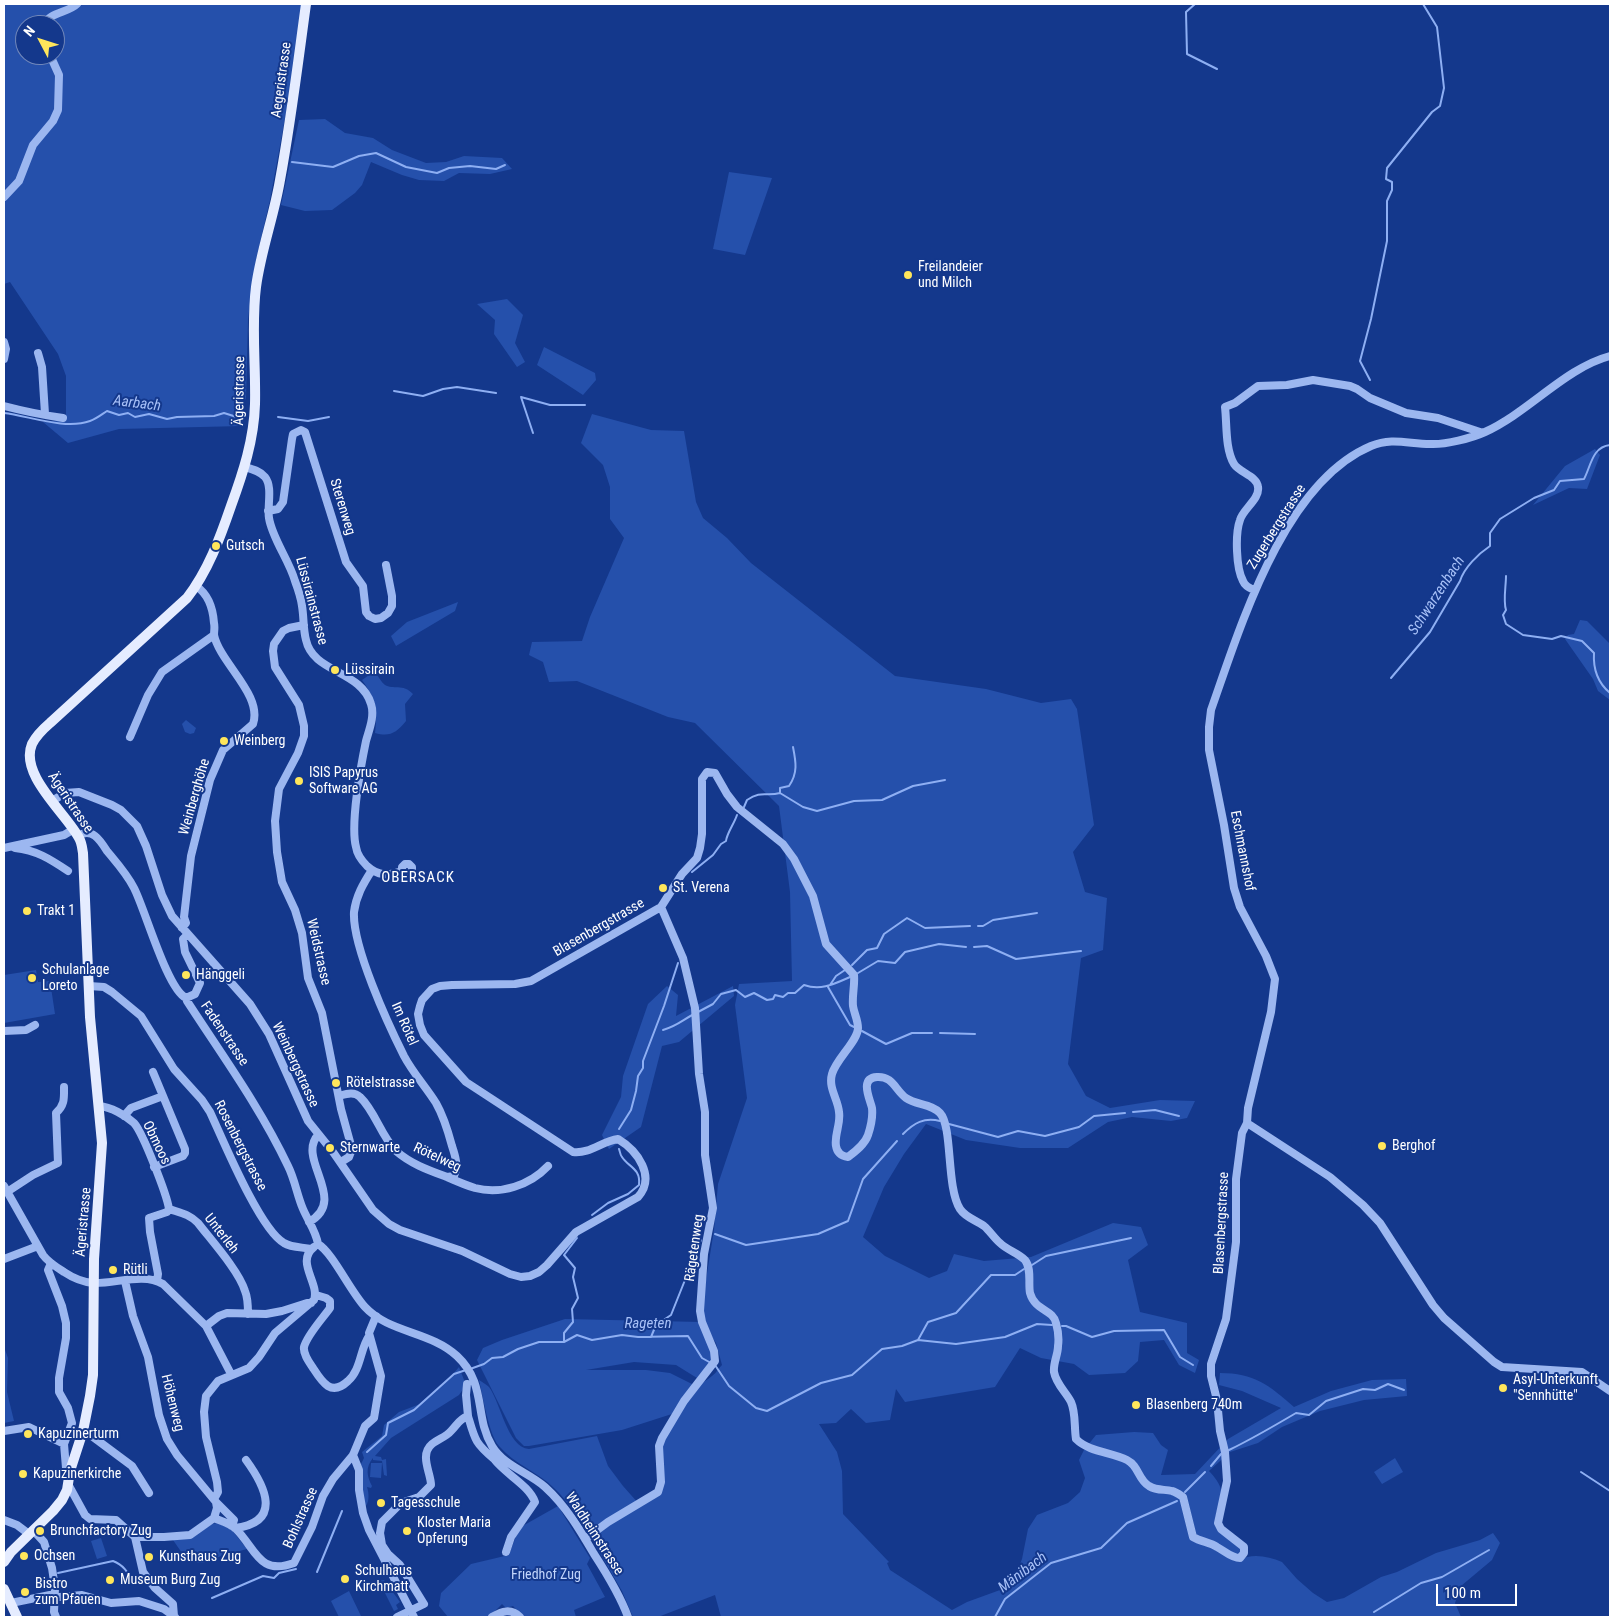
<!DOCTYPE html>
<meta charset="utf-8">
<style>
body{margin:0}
#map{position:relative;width:1614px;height:1621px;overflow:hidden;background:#14388c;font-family:"Roboto Condensed",sans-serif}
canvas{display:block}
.frame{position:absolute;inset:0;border:5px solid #fff;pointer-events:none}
.north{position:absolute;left:15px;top:15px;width:50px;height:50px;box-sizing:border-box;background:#14388c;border:1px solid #7288ba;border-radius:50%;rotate:310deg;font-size:14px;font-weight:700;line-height:20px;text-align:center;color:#fff}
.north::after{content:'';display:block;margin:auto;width:18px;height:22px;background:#ffe65b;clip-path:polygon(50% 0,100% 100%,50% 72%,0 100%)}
.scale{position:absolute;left:1436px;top:1584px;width:81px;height:22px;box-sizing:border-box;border:2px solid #fff;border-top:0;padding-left:6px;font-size:15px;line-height:18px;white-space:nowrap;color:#fff;-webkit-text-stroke:4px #14388c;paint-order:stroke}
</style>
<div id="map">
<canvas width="1614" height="1621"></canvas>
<div class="frame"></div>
<div class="north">N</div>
<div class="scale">100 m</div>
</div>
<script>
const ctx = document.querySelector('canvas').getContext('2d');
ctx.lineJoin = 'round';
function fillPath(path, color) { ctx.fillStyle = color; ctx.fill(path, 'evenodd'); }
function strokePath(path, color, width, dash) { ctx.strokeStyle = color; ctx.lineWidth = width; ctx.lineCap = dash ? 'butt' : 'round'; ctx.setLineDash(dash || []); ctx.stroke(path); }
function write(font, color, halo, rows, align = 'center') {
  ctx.font = font + ' "Roboto Condensed",sans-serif'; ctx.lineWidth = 4; ctx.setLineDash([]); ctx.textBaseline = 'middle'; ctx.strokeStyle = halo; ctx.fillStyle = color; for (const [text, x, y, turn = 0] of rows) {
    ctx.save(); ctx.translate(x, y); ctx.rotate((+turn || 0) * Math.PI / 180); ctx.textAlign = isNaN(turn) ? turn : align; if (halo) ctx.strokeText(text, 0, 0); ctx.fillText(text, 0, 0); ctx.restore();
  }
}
fillPath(new Path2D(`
 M4 4H306L270 200 256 260 248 319 246 399 239 404 245 405 242 426 119 429 68 443 43 422 66 420V376L58 354 10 282 4 284ZM25 25H55V55H25Z
 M325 119 345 133 373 138 392 150 426 163 446 162 464 156 502 158 512 169 490 174 459 173 444 181 419 180 402 175 371 162 362 185 355 193 332 210 305 211 281 205 299 120Z
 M729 172 772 178 745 255 713 249Z
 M507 299 523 315 515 343 525 362 517 367 494 334 495 320 477 304Z
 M544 347 595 373 596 380 583 395 537 365Z
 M592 414 651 430 684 431 696 502 703 518 727 538 751 563 895 676 986 689 1041 703 1071 699 1077 709 1094 825 1073 852 1085 892 1107 898 1103 950 1081 958 1068 1064 1086 1096 1110 1108 1160 1100 1195 1101 1187 1118 1171 1121 1132 1117 1108 1122 1068 1148H1020L966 1140 926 1124 904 1154 884 1187 863 1237 885 1256 929 1278 947 1271 954 1254 984 1261 1031 1257 1113 1223 1141 1227 1148 1245 1128 1260 1140 1312 1187 1323V1353L1199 1360 1195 1373 1179 1365 1164 1340 1140 1342 1138 1361 1125 1373 1089 1375 1074 1364 1041 1358 1020 1348 995 1387 905 1402 896 1389 890 1420 866 1423 851 1409 836 1423 819 1424 837 1452 842 1471 843 1514 889 1562 887 1563 890 1570 952 1610 967 1602 1011 1586 1022 1559 1028 1529 1037 1515 1068 1503 1080 1492 1085 1478 1079 1460 1084 1450 1096 1435 1134 1432 1153 1433 1161 1445 1168 1450 1161 1475 1195 1474 1228 1439 1281 1408 1242 1391 1219 1385 1220 1373C1254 1373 1269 1385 1294 1407L1331 1391 1372 1380 1406 1379 1407 1396 1364 1400 1320 1411 1282 1427 1258 1443 1230 1452 1209 1471C1232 1495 1216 1499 1215 1524 1222 1535 1234 1539 1242 1549L1240 1555H1234L1225 1549 1197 1536 1192 1531 1190 1510 1185 1511 1190 1537 1215 1548 1231 1558 1239 1560C1252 1553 1268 1556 1282 1562L1297 1579 1313 1593 1327 1602 1344 1598 1381 1577 1397 1572 1436 1553 1480 1540 1493 1533 1500 1543 1492 1560 1461 1586 1455 1603 1461 1617H721L715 1595 658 1617H633L622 1591 591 1538 609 1523 654 1497C670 1482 657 1465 661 1446 664 1434 685 1400 693 1390 699 1384 706 1381 712 1376 716 1373 719 1368 722 1365L716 1343 709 1333 702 1315 705 1286 714 1230 718 1184 747 1098 735 1005 739 984 792 981 790 892 779 806 695 723 668 717 577 681 549 682 543 662 529 655 532 642 582 641 590 617 624 538 610 519V487L603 465 581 443Z
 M1595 449 1600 455 1587 489 1569 488 1533 505 1565 466Z
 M458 602 455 611 396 646 391 636 407 622Z
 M1580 620 1587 621 1610 644V700L1598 691 1593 679 1565 639 1568 635 1574 634Z
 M372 673 376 674C379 677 381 682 385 685 393 690 403 683 413 694L405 704 406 721C396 733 390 737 375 733 378 711 375 698 362 680Z
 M186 720 196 728 194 733 190 734 185 732 182 724Z
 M36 970 38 982 50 981 55 1014 4 1023V975Z
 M667 986 678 995 676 1016 733 986 734 996 679 1042 662 1046 641 1127 609 1149 602 1135 621 1097 623 1076 648 1004Z
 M565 1319 701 1322 714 1359 697 1378 676 1365 634 1362 586 1370H646L670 1373 694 1385 675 1413 622 1430 529 1446H524L516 1438 477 1360 483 1348 502 1340Z
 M4 1347 8 1358 7 1392 14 1421 4 1423Z
 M459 1367 466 1385 459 1395 391 1438 375 1456 381 1457 382 1460 386 1459 387 1476 384 1475 382 1461 373 1460V1458C365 1467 367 1477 372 1486L371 1488 367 1487C369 1493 370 1503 364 1508L361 1464 364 1458 362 1452 382 1436 384 1425 399 1412 420 1404 448 1380Z
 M479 1380C482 1382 486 1384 489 1387 501 1403 507 1447 529 1449L597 1436 608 1466 623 1486 639 1504 589 1534C578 1518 568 1501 554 1488 538 1472 514 1464 499 1446 489 1435 483 1397 479 1380Z
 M1395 1458 1403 1472 1382 1484 1374 1472Z
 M371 1463H382L381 1478 370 1477Z
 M558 1506 590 1558 587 1564 605 1597 574 1610 576 1617H523L513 1606 506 1608 502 1604 489 1617H448L439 1606 441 1593 471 1564 509 1555 519 1528Z
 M217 1523 231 1529 247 1549 221 1556 203 1563H197L182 1553 173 1540 195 1535 212 1524Z
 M101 1538 107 1556 97 1559 91 1541Z
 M384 1580 400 1602 396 1605 398 1609 394 1611 379 1581Z
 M349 1591 361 1616 362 1617H339L331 1601Z`), '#2550ab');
strokePath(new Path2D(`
 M1195 4 1186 12 1187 54 1217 69
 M292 162 333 167 359 156 376 153 406 167 437 173 449 168 470 166 496 169 505 165
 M1370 380 1360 361 1371 319 1387 241V201L1392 190V182L1386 179 1387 168 1432 112 1440 106 1444 88 1437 27 1423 4
 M394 391 423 396 443 389 457 387 496 393
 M521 397 550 405H585
 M521 397 533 433
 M4 413C29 416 65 430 90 421 96 419 101 415 107 411L119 415 128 413 135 417 149 414 167 419 177 417 214 416 224 413 240 418
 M278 417 308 421 329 417
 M1506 576C1506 586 1503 601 1506 610L1503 615 1506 624 1523 635 1552 639 1561 636 1582 641 1594 653C1593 669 1598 683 1610 693
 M1391 678 1430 632 1460 581C1464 568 1478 554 1490 546V533L1500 519 1534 498 1554 490 1560 481 1584 479C1591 466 1592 447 1610 445
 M780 793V788L789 786C798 773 796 762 793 747
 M744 807 747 800C762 790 766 797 780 793L803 807 817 811 854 801 882 800 913 786 945 780
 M692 872 713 855 721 844 726 841C727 833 734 824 737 815
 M978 926H983L993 920 1037 913
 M974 947 987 946 1016 959 1081 951
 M852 965 867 950 877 948 884 934 907 918 925 928 970 926
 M858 973 878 961 895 963 905 952 939 944 966 947
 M830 985 836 976 845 970
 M828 987 850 1025 854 1027
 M698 1012 713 1004 721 994 736 990 745 997 754 993 767 1000 773 999 775 995 783 997 788 993H795L804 985C821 991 834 984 850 977
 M663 1030C677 1026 681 1021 694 1014
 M862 1031 886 1044 912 1033H932
 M940 1033 975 1034
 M1133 1112 1155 1110 1179 1116
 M949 1124 998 1137 1018 1131 1045 1136 1079 1127 1094 1116 1125 1113
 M619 1129 631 1110 636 1091 638 1076 643 1068V1061L664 1006 678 963
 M903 1134C914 1123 924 1117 940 1121
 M592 1215 608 1203 628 1194 639 1185C641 1168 628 1167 622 1157 620 1155 620 1151 619 1149
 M715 1234 746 1245 818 1234 848 1221 863 1179 897 1141
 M1032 1265 1046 1256 1131 1238
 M1062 1326H1066L1092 1337 1114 1331 1164 1330 1180 1357 1193 1365
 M651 1337 656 1325 671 1315 701 1240
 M918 1340 928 1322 956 1313 991 1275H1015L1024 1269
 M564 1342V1333L573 1322 572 1309 578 1298 573 1277 575 1268 564 1255 577 1238
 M715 1365 729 1386 756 1408 767 1411 821 1383 852 1375 882 1349 902 1346 918 1340 956 1344 1005 1337 1037 1324 1052 1325
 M470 1369 484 1364 492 1358 503 1357 518 1349 539 1342H564L577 1335 592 1340 622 1335 638 1337 688 1336 702 1358 711 1363
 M1229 1450C1252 1439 1274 1426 1296 1413L1309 1415 1326 1401 1363 1389 1375 1390 1388 1384 1404 1390
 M367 1452 386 1435 388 1423 414 1410 454 1374 466 1370
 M1211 1466 1221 1454
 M1581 1472 1610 1491
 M1185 1492 1205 1472
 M317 1572 342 1511
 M58 1573 113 1561C124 1565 128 1573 133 1582
 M212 1598 263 1576 274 1578 279 1573 296 1569
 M1374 1612 1421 1583 1442 1577 1489 1550
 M995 1617 1005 1599 1051 1563 1101 1548 1127 1523 1177 1501`), '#8eaff3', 2);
strokePath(new Path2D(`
 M44 25C49 12 68 13 77 4
 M4 197 19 181 33 145 53 121 58 110 59 75 50 55
 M4 342 6 349 4 359
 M38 353 42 367 45 414
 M4 406C23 411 43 415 63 418
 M245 467C252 469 260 471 265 477 273 487 267 506 269 518 272 538 289 560 295 581 298 589 301 598 302 606 304 618 303 629 306 640 313 673 361 670 371 704 375 716 369 730 366 741 361 765 350 824 356 847 357 854 362 861 367 866 378 876 388 876 402 871L405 874 409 875 412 871V867L409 864H405L402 867V871
 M268 511 278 509 283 502 292 439 293 434 301 430 305 432 346 562 363 586 366 612 369 616 375 619 381 618 388 613 392 606V596L386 565
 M1254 590C1249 588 1245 586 1243 581 1236 568 1235 534 1240 520 1243 509 1260 499 1258 487 1257 476 1240 473 1234 464 1225 449 1227 424 1225 407L1235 403 1258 386 1287 385 1313 380 1350 386 1357 389 1370 398 1406 413 1438 418 1483 433
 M304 625 289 628 283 631 274 644 273 651 275 667 299 705 304 726V736L298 753 279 789 275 821 277 852 282 882 295 910 302 933 308 978 322 1013 341 1109 352 1149 349 1157 341 1162
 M130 737 148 695 162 672 214 635
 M52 801 65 793 79 792 112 805 121 810 137 826 146 846 162 895 172 916 250 1004 269 1034 308 1121 333 1152 373 1210 389 1224 400 1230 462 1251 510 1274 521 1277 530 1276 539 1272 547 1265 576 1232 638 1197C656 1177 638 1151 618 1139 602 1141 590 1154 573 1152L466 1082 424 1035 420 1025 418 1014 420 1006 422 1000 432 989 440 986 452 985 515 984 531 981 661 907 682 874 697 858 700 848 702 834V779L707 772 715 773 727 794 737 807 783 844 794 859 813 896 826 944 854 975C855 985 852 995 853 1006 854 1013 858 1020 858 1028 858 1041 836 1059 832 1074 828 1088 838 1099 839 1112 841 1124 834 1135 836 1146 837 1153 841 1156 848 1157 856 1151 865 1144 868 1135 871 1126 873 1117 872 1108 870 1099 859 1078 877 1077 893 1076 895 1090 906 1098 916 1105 932 1104 940 1113 953 1127 946 1187 960 1209 966 1218 976 1220 984 1226 990 1231 994 1238 1000 1243 1007 1250 1018 1253 1025 1260 1032 1269 1028 1283 1030 1293 1035 1311 1053 1309 1056 1323 1058 1330 1059 1339 1058 1346 1058 1355 1053 1363 1054 1372 1056 1384 1066 1392 1071 1402 1076 1413 1074 1427 1076 1439 1089 1452 1111 1452 1127 1460 1139 1466 1138 1480 1149 1486 1157 1491 1165 1489 1172 1491 1176 1492 1180 1495 1183 1497L1193 1537C1201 1542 1210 1542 1217 1547 1225 1551 1231 1558 1240 1558L1244 1553V1547L1221 1529 1218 1523 1227 1481 1225 1452 1220 1431 1217 1400 1211 1376V1364L1226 1319 1228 1304 1236 1242V1179L1242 1133 1247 1123 1248 1108 1271 1012 1275 979 1266 956 1240 907 1234 888 1224 825 1209 750V727L1211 710C1240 628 1283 483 1371 446 1392 437 1409 444 1430 444 1445 445 1472 438 1485 432 1529 412 1565 368 1610 356
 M78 836C92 827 100 840 107 851 117 863 127 874 134 888 145 909 167 989 186 998L187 1001C222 1055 260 1107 288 1166 295 1180 297 1195 303 1209 308 1221 316 1231 318 1244
 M4 848 64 835 74 829
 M15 848C36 850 50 859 68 871
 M372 870C363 884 356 896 354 912 352 946 388 1024 404 1056 413 1073 426 1087 436 1103 444 1117 448 1131 452 1146 455 1155 459 1167 454 1176L447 1177
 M182 928 186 923 184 917 191 856 210 780 223 750 253 724C263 695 220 663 214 635 214 631 215 627 214 623 213 609 208 594 196 586
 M89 986 104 987 112 992 141 1016 174 1069 202 1100 210 1112C223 1140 260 1230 284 1243 292 1248 303 1247 311 1249
 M186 998 195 994 200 983 185 952 183 939 187 935
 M4 1031 26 1030 35 1025
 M339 1096C346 1094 354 1091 360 1097 375 1111 381 1136 396 1151 411 1164 428 1170 447 1177 456 1181 465 1185 475 1188 501 1195 530 1185 548 1166
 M99 1106C111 1107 125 1115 134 1123 143 1133 167 1195 169 1209
 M124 1116 131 1108 163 1096 153 1072
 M1247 1123 1330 1177 1363 1205 1380 1223 1433 1305 1444 1318 1494 1362 1502 1367 1582 1372 1610 1391
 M154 1167 183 1156 185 1153V1149L163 1096
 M4 1186 43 1255C48 1262 56 1267 64 1272 73 1278 83 1282 93 1283 116 1284 143 1272 163 1284L206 1326 231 1374
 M7 1192 33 1175 58 1163 56 1113C65 1105 64 1098 64 1087
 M309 1222C349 1200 296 1159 318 1135
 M318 1244C333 1253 350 1291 365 1307 389 1333 430 1331 457 1356 487 1384 474 1416 492 1446 504 1466 528 1472 545 1487 566 1506 580 1530 594 1554 607 1574 620 1595 628 1617
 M4 1259 38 1246
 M51 1263 48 1270 62 1306 66 1323V1338L59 1378V1392L68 1408 72 1423 64 1444 66 1468 70 1471
 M125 1281 133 1316 148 1357 159 1415 167 1439 177 1455 216 1502 217 1508 214 1518
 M157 1281 158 1274 150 1232 149 1218 167 1212 169 1209C181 1213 189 1214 198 1223 211 1240 239 1271 245 1291 248 1298 248 1306 248 1314
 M316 1295 326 1298 330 1301V1308C323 1318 307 1335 304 1347 303 1354 309 1362 313 1368 322 1382 331 1397 348 1381 361 1370 360 1349 369 1336
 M206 1326 219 1316 227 1313 266 1314 282 1311 307 1303H311
 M467 1384 466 1395 468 1416
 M4 1431 29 1427 64 1444
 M83 1431 89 1434 132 1466 149 1493
 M353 1455 359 1470V1490L363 1513 369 1530 414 1617
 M494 1459C505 1474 529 1485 535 1502L511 1537 506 1552
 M68 1484 85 1515 90 1519 116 1520 135 1537 143 1572 155 1588 173 1604 174 1616
 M214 1499 218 1492 217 1482 206 1437 204 1412 206 1396 218 1381 249 1368 259 1357 275 1333 314 1300C320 1283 295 1262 314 1247
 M216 1502 234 1520 232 1526
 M214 1518C221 1521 230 1523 236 1529 256 1549 259 1576 294 1563L312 1527 323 1496 333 1479 353 1455 365 1426 374 1418 381 1376 369 1333 376 1316
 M4 1520 17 1525 29 1534
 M235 1528C283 1522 265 1486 246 1460
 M33 1530 44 1542 52 1568 55 1588 54 1612 56 1617
 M135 1537H164L190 1535 214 1518
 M585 1539 608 1522 658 1492 661 1482 659 1446 662 1438 684 1401 715 1361 714 1351 702 1322 700 1311 704 1254 713 1208 705 1155V1112L699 1074 695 1008 683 958 661 907
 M11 1603 50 1595 60 1597 82 1595 111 1603 139 1601 164 1609 175 1617
 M397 1617 424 1604 400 1565 388 1554 382 1545 380 1533 382 1522 401 1503 419 1497 431 1485C431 1473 419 1455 432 1444 438 1439 446 1437 451 1431 457 1425 459 1419 468 1416 475 1440 475 1443 494 1459L499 1455
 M492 1617C502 1611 511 1608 520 1617`), '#9cb7f0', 8);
strokePath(new Path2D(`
 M4 1562 11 1552 53 1511 62 1500 67 1490 70 1471 83 1431 90 1396 93 1375 94 1259 102 1143 90 1017 83 853C82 848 82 843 79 838 66 813 19 775 32 744 36 736 43 729 50 723L187 598C208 571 220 538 231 506 243 473 254 440 255 404 256 365 251 326 256 287 261 250 274 216 280 180 291 121 298 62 306 4
 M4 1589 17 1617`), '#e5ecff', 10);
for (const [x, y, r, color] of [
 [908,275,5,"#ffe65b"],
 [216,546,5,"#ffe65b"],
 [335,670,5,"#ffe65b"],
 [224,741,5,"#ffe65b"],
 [299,781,5,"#ffe65b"],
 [663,888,5,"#ffe65b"],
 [27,911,5,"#ffe65b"],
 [186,975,5,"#ffe65b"],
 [32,978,5,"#ffe65b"],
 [336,1083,5,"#ffe65b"],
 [1382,1146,5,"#ffe65b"],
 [330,1148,5,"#ffe65b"],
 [113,1270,5,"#ffe65b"],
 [1503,1388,5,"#ffe65b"],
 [1136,1405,5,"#ffe65b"],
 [28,1434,5,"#ffe65b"],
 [23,1474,5,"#ffe65b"],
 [381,1503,5,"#ffe65b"],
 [40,1531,5,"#ffe65b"],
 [407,1531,5,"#ffe65b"],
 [24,1556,5,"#ffe65b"],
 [149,1557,5,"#ffe65b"],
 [345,1579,5,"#ffe65b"],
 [110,1580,5,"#ffe65b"],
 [25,1592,5,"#ffe65b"]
]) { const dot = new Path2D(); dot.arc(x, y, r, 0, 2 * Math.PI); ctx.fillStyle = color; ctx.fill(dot); strokePath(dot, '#14388c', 2); }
write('14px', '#fff', '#14388c', [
 ["Aegeristrasse",282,80,-82],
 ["Ägeristrasse",240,391,-89],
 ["Sterenweg",342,507,73],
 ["Zugerbergstrasse",1277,527,-58],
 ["Lüssirainstrasse",311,601,75],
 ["Weinberghöhe",195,797,-74],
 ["Ägeristrasse",70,803,56],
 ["Eschmannshof",1242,851,79],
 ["Blasenbergstrasse",599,928,-30],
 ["Weidstrasse",318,952,77],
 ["Im Rötel",404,1024,66],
 ["Fadenstrasse",224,1034,56],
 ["Weinbergstrasse",295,1065,65],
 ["Obmoos",156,1143,64],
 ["Rosenbergstrasse",240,1146,63],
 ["Rötelweg",437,1158,25],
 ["Ägeristrasse",84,1222,-85],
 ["Blasenbergstrasse",1222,1223,-87],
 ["Unterleh",221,1234,52],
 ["Rägetenweg",695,1248,-82],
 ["Höhenweg",172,1403,76],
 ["Bohlstrasse",301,1518,-66],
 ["Waldheimstrasse",594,1534,57]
]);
write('14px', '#fff', '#14388c', [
 ["Freilandeier",918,267],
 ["und Milch",918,283],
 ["Gutsch",226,546],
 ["Lüssirain",345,670],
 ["Weinberg",234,741],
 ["ISIS Papyrus",309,773],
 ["Software AG",309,789],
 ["St. Verena",673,888],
 ["Trakt 1",37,911],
 ["Schulanlage",42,970],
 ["Loreto",42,986],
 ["Hänggeli",196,975],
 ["Rötelstrasse",346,1083],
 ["Berghof",1392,1146],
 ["Sternwarte",340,1148],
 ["Rütli",123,1270],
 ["Asyl-Unterkunft",1513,1380],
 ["\"Sennhütte\"",1513,1396],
 ["Blasenberg 740m",1146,1405],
 ["Kapuzinerturm",38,1434],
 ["Kapuzinerkirche",33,1474],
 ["Tagesschule",391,1503],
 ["Kloster Maria",417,1523],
 ["Opferung",417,1539],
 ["Brunchfactory Zug",50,1531],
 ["Ochsen",34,1556],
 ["Kunsthaus Zug",159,1557],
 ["Schulhaus",355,1571],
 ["Kirchmatt",355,1587],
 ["Museum Burg Zug",120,1580],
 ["Bistro",35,1584],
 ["zum Pfauen",35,1600]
], 'left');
write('14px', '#c2d5fc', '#14388c', [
 ["Friedhof Zug",546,1575]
]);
write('italic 15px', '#a8c1f8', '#14388c', [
 ["Aarbach",137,404,7],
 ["Schwarzenbach",1437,596,-57],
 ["Rageten",648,1324],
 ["Mänibach",1023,1573,-37]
]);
ctx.letterSpacing = '1px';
write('15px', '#fff', '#14388c', [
 ["OBERSACK",418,878]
]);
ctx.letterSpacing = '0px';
</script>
